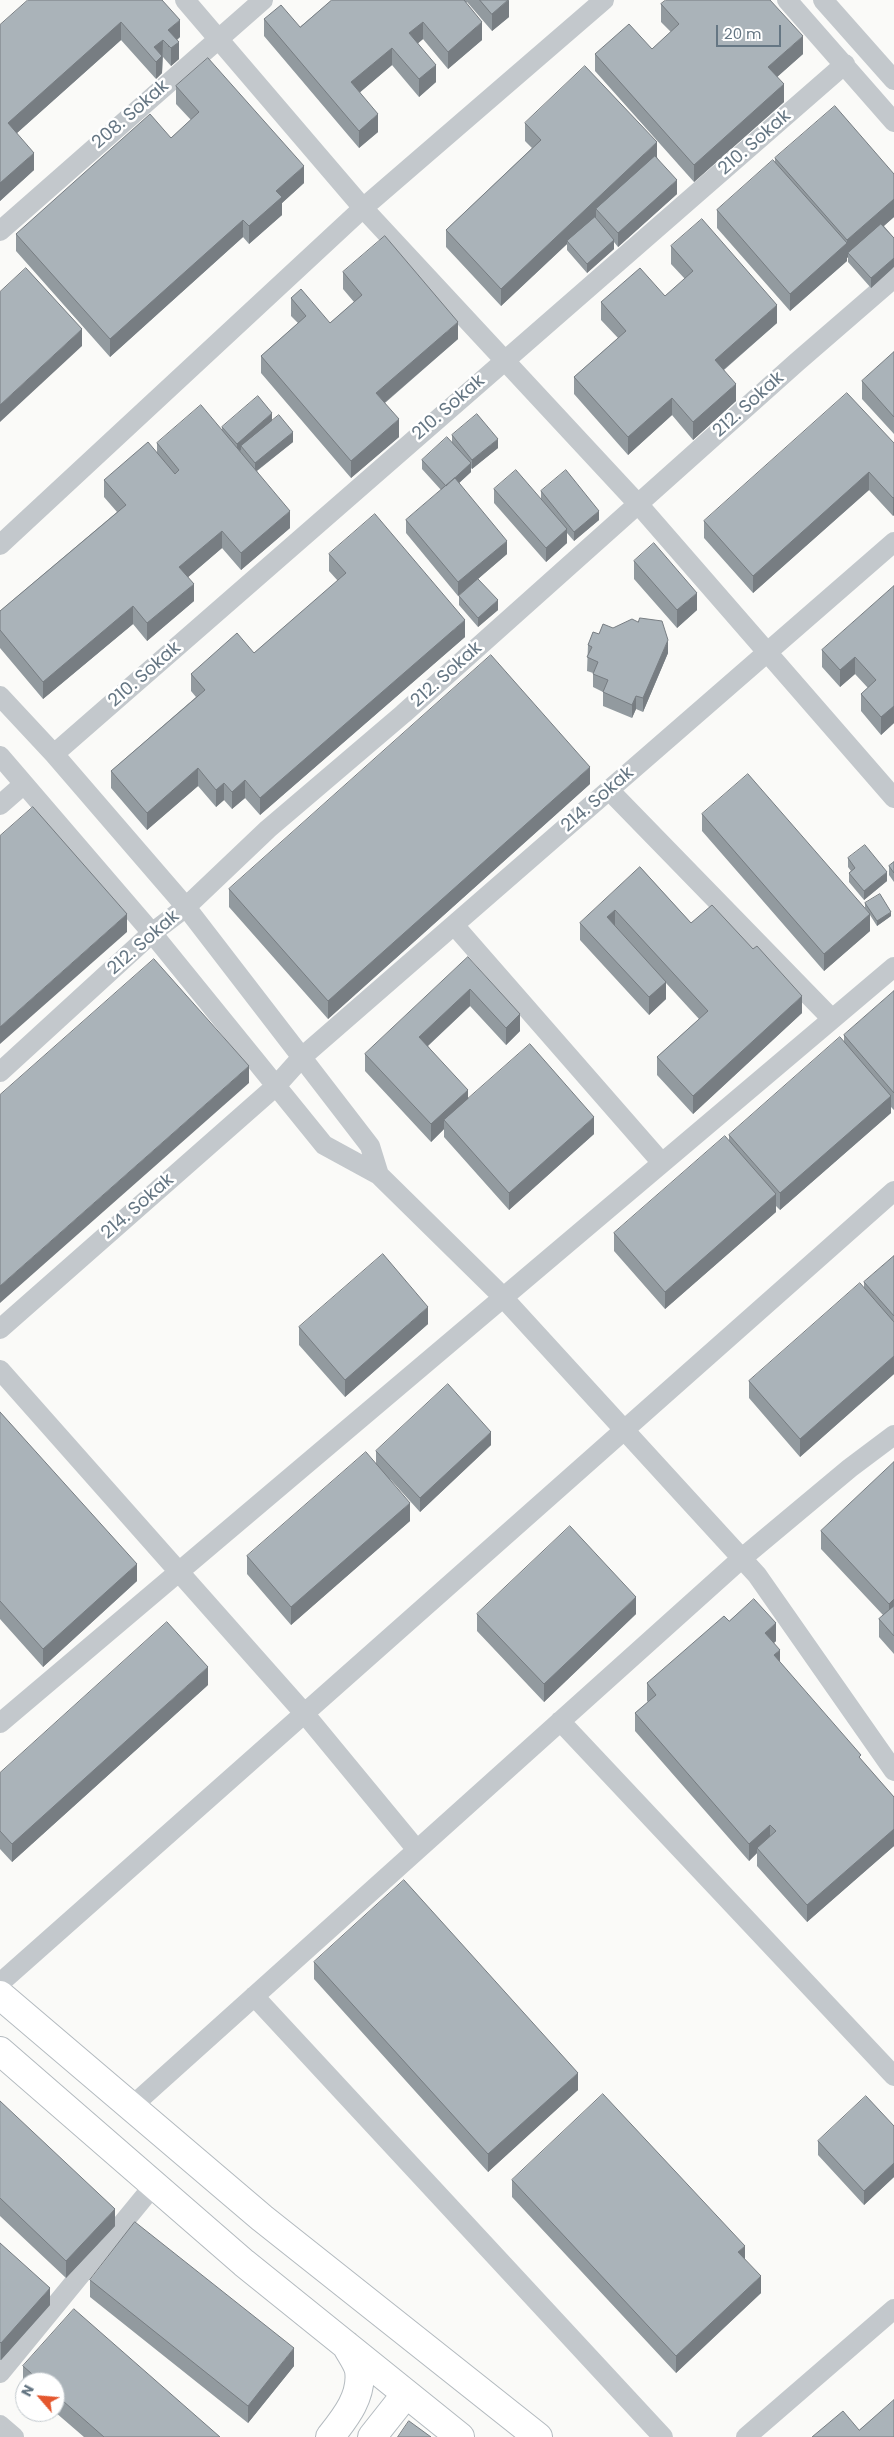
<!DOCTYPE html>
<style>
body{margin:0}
#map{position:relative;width:894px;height:2437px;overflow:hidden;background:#fafaf8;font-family:Poppins,sans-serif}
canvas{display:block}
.north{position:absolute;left:15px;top:2372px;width:50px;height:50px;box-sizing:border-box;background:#fff;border:1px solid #c1c8cd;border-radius:50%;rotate:297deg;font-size:14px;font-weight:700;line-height:20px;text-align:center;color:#657683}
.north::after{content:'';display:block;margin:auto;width:18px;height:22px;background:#e4572e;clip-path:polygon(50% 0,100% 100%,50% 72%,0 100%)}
.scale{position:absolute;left:716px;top:25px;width:65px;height:22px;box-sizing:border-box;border:2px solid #657683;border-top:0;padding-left:6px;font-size:15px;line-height:18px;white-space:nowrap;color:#657683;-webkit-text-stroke:4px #fff;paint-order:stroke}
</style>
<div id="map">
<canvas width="894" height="2437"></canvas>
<div class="north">N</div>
<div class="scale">20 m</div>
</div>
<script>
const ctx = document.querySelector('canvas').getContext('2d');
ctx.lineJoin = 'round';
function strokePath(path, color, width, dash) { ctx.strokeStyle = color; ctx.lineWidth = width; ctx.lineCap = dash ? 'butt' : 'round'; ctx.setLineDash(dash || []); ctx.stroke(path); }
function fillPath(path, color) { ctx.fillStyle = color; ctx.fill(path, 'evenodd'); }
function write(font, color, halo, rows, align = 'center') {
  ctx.font = font + ' Poppins,sans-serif'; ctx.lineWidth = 5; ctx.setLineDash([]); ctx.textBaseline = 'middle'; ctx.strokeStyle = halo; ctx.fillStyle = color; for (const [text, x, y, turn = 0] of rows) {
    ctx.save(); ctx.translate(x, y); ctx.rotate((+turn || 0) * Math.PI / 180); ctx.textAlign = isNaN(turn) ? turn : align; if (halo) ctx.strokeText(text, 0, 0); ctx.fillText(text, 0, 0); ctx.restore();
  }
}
const secondary = new Path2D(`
 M0 1995 262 2218 538 2437
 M0 2051 244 2263 460 2437
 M330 2437C345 2418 363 2396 359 2370 357 2362 350 2353 346 2345
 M372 2437 406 2394`);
strokePath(secondary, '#b3babf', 30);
strokePath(new Path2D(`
 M185 0 363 208 639 505 894 798
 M787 0 894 122
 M823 0 894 80
 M0 231 263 0
 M0 545 363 208 604 0
 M0 696 54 754 186 907 370 1146 379 1175
 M54 754 845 64
 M0 756 152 933 324 1145 379 1175 498 1292 757 1575 894 1771
 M609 790 832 1019
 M0 805 24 784
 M454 925 662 1163
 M0 1072 152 933 186 907 268 829 403 714 797 362 894 278
 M0 1329 276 1086 302 1057 894 542
 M0 1370 304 1713 417 1850
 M560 1721 894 2076
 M0 1723 894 967
 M0 1983 894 1191
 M254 1996 663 2437
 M131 2107 741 1559 850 1468 894 1435
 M0 2373 154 2185
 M0 2425 14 2437
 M746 2437 894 2309`), '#c3c8cc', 20);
strokePath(secondary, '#fff', 28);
fillPath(new Path2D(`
 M162 0 180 37 177 40 179 59 171 66 163 57 162 73 156 79 121 40 17 133 34 170 0 201V25Z
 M332 0H509V17L492 31 467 2 466 3 482 40 448 69 423 39 418 43 436 82 419 97 392 65 360 92 378 132 359 148 264 36V19L300 27Z
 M661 4 803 54 777 77 784 102 694 182 595 71V54L652 49 671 32 661 22Z
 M176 86 304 183 282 203V215L249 244 243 237 110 357 16 251V234L171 138 191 120 176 104Z
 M525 123 657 157 677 194 618 247 614 242V249L587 273 567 250V244L501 306 446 247V230L532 148 525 141Z
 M775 158 894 174V217L884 226 894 238V267L871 288 848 262V257L847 258V257V261L790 311 717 228V210L775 162Z
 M671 246 777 323 724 370 736 401 693 440 672 415 628 455 574 394V377L618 338 601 320V302L665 296 685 279 671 264Z
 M343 272 458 339 385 403 399 437 351 478 261 373V356L298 323 291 316V298L330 323 354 302 343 289Z
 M894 352V434L862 399V381Z
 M272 421 293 442 257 471 290 528 241 570 222 548 188 577 194 601 147 641 133 624 43 699 0 648V611L117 512 104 497V480L157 452V443L222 430V427Z
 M452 435 498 448 472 469 471 468V472L459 483 507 554 478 579 498 610 478 627 459 605V596L478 579 458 596 406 533V520L441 490 422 469V460L452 442Z
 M894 443V515L893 516 869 490 753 593 704 538V521Z
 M494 489 541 499V491L599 520 574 541 567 533V543L546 562 494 503Z
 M329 554 465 637 260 815 245 798 232 809 224 800 216 807 198 786 147 830 111 788V771L196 697 191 691V674L254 653 338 581 329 571Z
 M634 561 697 610 677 628 634 579Z
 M894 586V723L881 735 861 711V694L868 688 855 674 840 687 822 667V650Z
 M599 634 668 653 643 712 636 709 632 718 603 706V692L593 687V673L587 671 588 645Z
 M590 784 328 1019 229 907V889Z
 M702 814 868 912 865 908V903L891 916 877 926 870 915V931L824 971 702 831Z
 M848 858 887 881 864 900 849 882V873L851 871 848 867Z
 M894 862V882L889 875V866Z
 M640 867 691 923 802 1013 693 1114 657 1075V1057L699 1019 666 983V999L649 1015 580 940V923Z
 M468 957 520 1031 506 1045 470 1006 428 1046 468 1098 594 1134 509 1210 444 1137V1129L431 1142 365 1071V1054Z
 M894 991V1110L891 1107V1113L780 1210 776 1206V1212L665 1309 614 1251V1233L729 1140V1135L844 1042V1035Z
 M894 1256V1374L800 1457 749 1398V1381L864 1288V1282Z
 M428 1324 345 1397 299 1345V1327Z
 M0 1412 137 1581 43 1667 0 1619Z
 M491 1445 420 1512 390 1479 410 1521 291 1625 247 1574V1556L376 1463V1451Z
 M894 1462V1654L879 1637V1619L883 1615 821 1549V1531Z
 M477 1614H636L544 1702 477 1631Z
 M729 1621 776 1641 774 1643 780 1662 861 1760 894 1797V1846L807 1922 757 1866V1853L749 1861 635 1731V1713L648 1702 647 1701V1683Z
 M208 1685 12 1862 0 1849V1773Z
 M314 1962 578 2090 488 2172 314 1979Z
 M0 2101 115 2226 66 2278 0 2216Z
 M894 2126V2177L864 2205 818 2155V2141Z
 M512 2180 745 2259 761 2293 676 2373 512 2197Z
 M0 2243 50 2305 1 2360H0Z
 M90 2280 294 2366 248 2423 90 2297Z
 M23 2366 220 2437H84L55 2412V2382H25V2385L23 2384Z`), '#929a9f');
fillPath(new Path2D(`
 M509 0V17L492 31V14Z
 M180 20V37L168 47V30Z
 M121 22V40L8 141V123Z
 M423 22V39L409 51V33Z
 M482 22V40L448 69V52Z
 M803 36V54L768 85V67Z
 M163 40 162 73 156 79V62L154 47Z
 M179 42V59L171 66V48Z
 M392 48V65L351 100V82Z
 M436 65V82L419 97V79Z
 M784 84V102L694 182V165Z
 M378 114V132L359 148V131Z
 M657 142V160L596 209V217L569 243 567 241V244L501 306V289Z
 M34 153V170L0 201V183Z
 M304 166V183L282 203V215L249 244V226L276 191Z
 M677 180V194L618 247V233Z
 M894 199V217L850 255 848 253V257L847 258V240Z
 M243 220V237L110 357V339Z
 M614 240V249L587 273V264Z
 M847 243V261L790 311V294Z
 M894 258V267L871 288V278Z
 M777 305V323L715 377V360Z
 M458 322V339L376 410V393Z
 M82 329V346L0 422V405Z
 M736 384V401L693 440V422Z
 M672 398V415L628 455V437Z
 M272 413V422L241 446V450L237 453V444Z
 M399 419V437L351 478V461Z
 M293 432V442L255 472V463Z
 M498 439V448L472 469V460Z
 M471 463V472L446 495V486Z
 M869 472V490L753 593V576Z
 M894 497V515L893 516V498Z
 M290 511V528L241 570V553Z
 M599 511V520L574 541V532Z
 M567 529V543L546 562V548Z
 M222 531V548L179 585V567Z
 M507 541V554L458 596V582Z
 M194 584V601L147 641V623Z
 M697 593V610L677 628V610Z
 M498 600V610L478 627V618Z
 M133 606V624L43 699V682Z
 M465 620V637L260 815V798Z
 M668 640V653L643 712V698Z
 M855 657V674L840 687V670Z
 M636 696V709L632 718V705Z
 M894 706V723L881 735V717Z
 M590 767V784L328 1019V1001Z
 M198 768V786L147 830V813Z
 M245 780V798L232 809V792Z
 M224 783V800L216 807V790Z
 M887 872V881L864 900V891Z
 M615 910V927L607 917Z
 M891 912V916L877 926V921Z
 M127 914V932L0 1044V1027Z
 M870 914V931L824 971V954Z
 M666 982V999L649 1015V997Z
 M470 989V1006L419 1054V1037Z
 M802 996V1013L693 1114V1096Z
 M520 1014V1031L506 1045V1028Z
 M249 1066V1083L0 1303V1286Z
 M468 1090V1107L444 1120V1129L431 1142V1124Z
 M891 1096V1113L780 1210V1193Z
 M594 1117V1134L509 1210V1193Z
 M776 1194V1212L665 1309V1292Z
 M428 1307V1324L345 1397V1380Z
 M894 1356V1374L800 1457V1439Z
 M491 1432V1445L420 1512V1498Z
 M410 1503V1521L291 1625V1607Z
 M137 1564V1581L43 1667V1649Z
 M636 1597V1614L544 1702V1684Z
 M894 1599V1616L889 1621V1604Z
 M776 1623V1641L765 1651V1633Z
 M780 1650V1667L774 1655Z
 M208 1667V1685L12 1862V1844Z
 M770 1825V1842L757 1848V1853L749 1861V1844Z
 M894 1829V1846L807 1922V1905Z
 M578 2073V2090L488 2172V2154Z
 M894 2163V2177L864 2205V2191Z
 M115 2209V2226L66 2278V2261Z
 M745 2246V2263L738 2252Z
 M761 2276V2293L676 2373V2356Z
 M50 2288V2305L1 2360V2343Z
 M294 2348V2366L248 2423V2406Z`), '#777d82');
const building = new Path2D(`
 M28 0H162L180 20 168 30 179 42 171 48 163 40 154 47 162 56 156 62 121 22 8 123 34 153 0 183V25Z
 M332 0H464L482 22 448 52 423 22 409 33 436 65 419 79 392 48 351 82 378 114 359 131 264 19 281 5 300 27Z
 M480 0H508L492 14Z
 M666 0H770L803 36 768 67 784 84 694 165 595 54 629 24 652 49 679 24 661 4Z
 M208 58 304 166 276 191 282 197 249 226 243 220 110 339 16 234 150 114 171 138 199 112 176 86Z
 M585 66 657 142 501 289 446 230 541 140 525 123Z
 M835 106 894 174V199L847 240 775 158Z
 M655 156 677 180 618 233 596 209Z
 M773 160 847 243 790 294 717 210Z
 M595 217 614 240 587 264 567 241Z
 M702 219 777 305 715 360 736 384 693 422 672 398 628 437 574 377 626 331 601 302 640 268 665 296 693 271 671 246Z
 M881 224 894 238V258L871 278 848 253Z
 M385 236 458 322 376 393 399 419 351 461 261 356 306 316 291 298 301 289 330 323 362 295 343 272Z
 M26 268 82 329 0 405V292Z
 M894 352V417L862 381Z
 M847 393 894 443V497L893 498 869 472 753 576 704 521Z
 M258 396 272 413 237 444 222 427Z
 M201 405 290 511 241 553 222 531 179 567 194 584 147 623 133 606 43 682 0 630V611L126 505 104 480 148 442 175 474 179 470 157 443Z
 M477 414 498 439 472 460 452 435Z
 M279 415 293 432 255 463 241 446Z
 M447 437 471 463 446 486 422 460Z
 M516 470 567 529 546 548 494 489Z
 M566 470 599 511 574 532 541 491Z
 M455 478 507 541 458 582 406 520Z
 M375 514 465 620 260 798 245 780 232 792 224 783 216 790 198 768 147 813 111 771 205 690 191 674 237 633 254 653 346 573 329 554Z
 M654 543 697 593 677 610 634 561Z
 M478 579 498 600 478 618 459 596Z
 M894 586V706L881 717 861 694 876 680 855 657 840 670 822 650Z
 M640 618 662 621 668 640 643 698 636 696 632 705 603 692 608 680 593 674 598 662 587 657 592 647 588 645 593 632 599 634 603 624 613 628 632 619 638 622Z
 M491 655 590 767 328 1001 229 889Z
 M748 774 870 914 824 954 702 814Z
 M33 807 127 914 0 1027V836Z
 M865 845 887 872 864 891 849 873 855 868 848 858Z
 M894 862V873L889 866Z
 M640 867 691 923 712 905 753 949 757 946 802 996 693 1096 657 1057 708 1011 615 910 607 917 666 982 649 997 580 923Z
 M880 894 891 912 877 921 865 903Z
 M468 957 520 1014 506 1028 470 989 419 1037 468 1090 431 1124 365 1054Z
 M154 959 249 1066 0 1286V1095Z
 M894 991V1093L844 1035Z
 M840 1037 891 1096 780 1193 729 1135Z
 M530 1044 594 1117 509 1193 444 1120Z
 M725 1136 776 1194 665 1292 614 1233Z
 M383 1254 428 1307 345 1380 299 1327Z
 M894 1256V1316L864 1282Z
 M860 1283 894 1322V1356L800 1439 749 1381Z
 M448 1384 491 1432 420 1498 376 1451Z
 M0 1412 137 1564 43 1649 0 1601Z
 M366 1452 410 1503 291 1607 247 1556Z
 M894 1462V1599L889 1604 821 1531Z
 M570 1526 636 1597 544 1684 477 1614Z
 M754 1599 776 1623 765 1633 780 1650 774 1655 861 1755 859 1757 894 1797V1829L807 1905 757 1848 776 1831 770 1825 749 1844 635 1713 656 1695 647 1683 724 1616 729 1621Z
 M894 1606V1636L879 1619Z
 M167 1622 208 1667 12 1844 0 1831V1773Z
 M404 1880 578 2073 488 2154 314 1962Z
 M603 2094 745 2246 738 2252 761 2276 676 2356 512 2180Z
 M866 2096 894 2126V2163L864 2191 818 2141Z
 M0 2101 115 2209 66 2261 0 2198Z
 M135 2222 294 2348 248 2406 90 2280Z
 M0 2243 50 2288 1 2343 0 2342Z
 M74 2309 220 2437H104L55 2394V2382H41L23 2366Z
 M894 2400V2437H812L843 2411 859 2430Z
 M409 2421 431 2437H398Z`);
fillPath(building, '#aab3b9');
strokePath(building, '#777d82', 1);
write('18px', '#657683', '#fff', [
 ["208. Sokak",131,115,-41],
 ["210. Sokak",755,143,-41],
 ["212. Sokak",749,405,-42],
 ["210. Sokak",449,408,-41],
 ["210. Sokak",145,675,-41],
 ["212. Sokak",447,675,-42],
 ["214. Sokak",598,800,-41],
 ["212. Sokak",144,943,-41],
 ["214. Sokak",138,1207,-41]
]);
</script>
